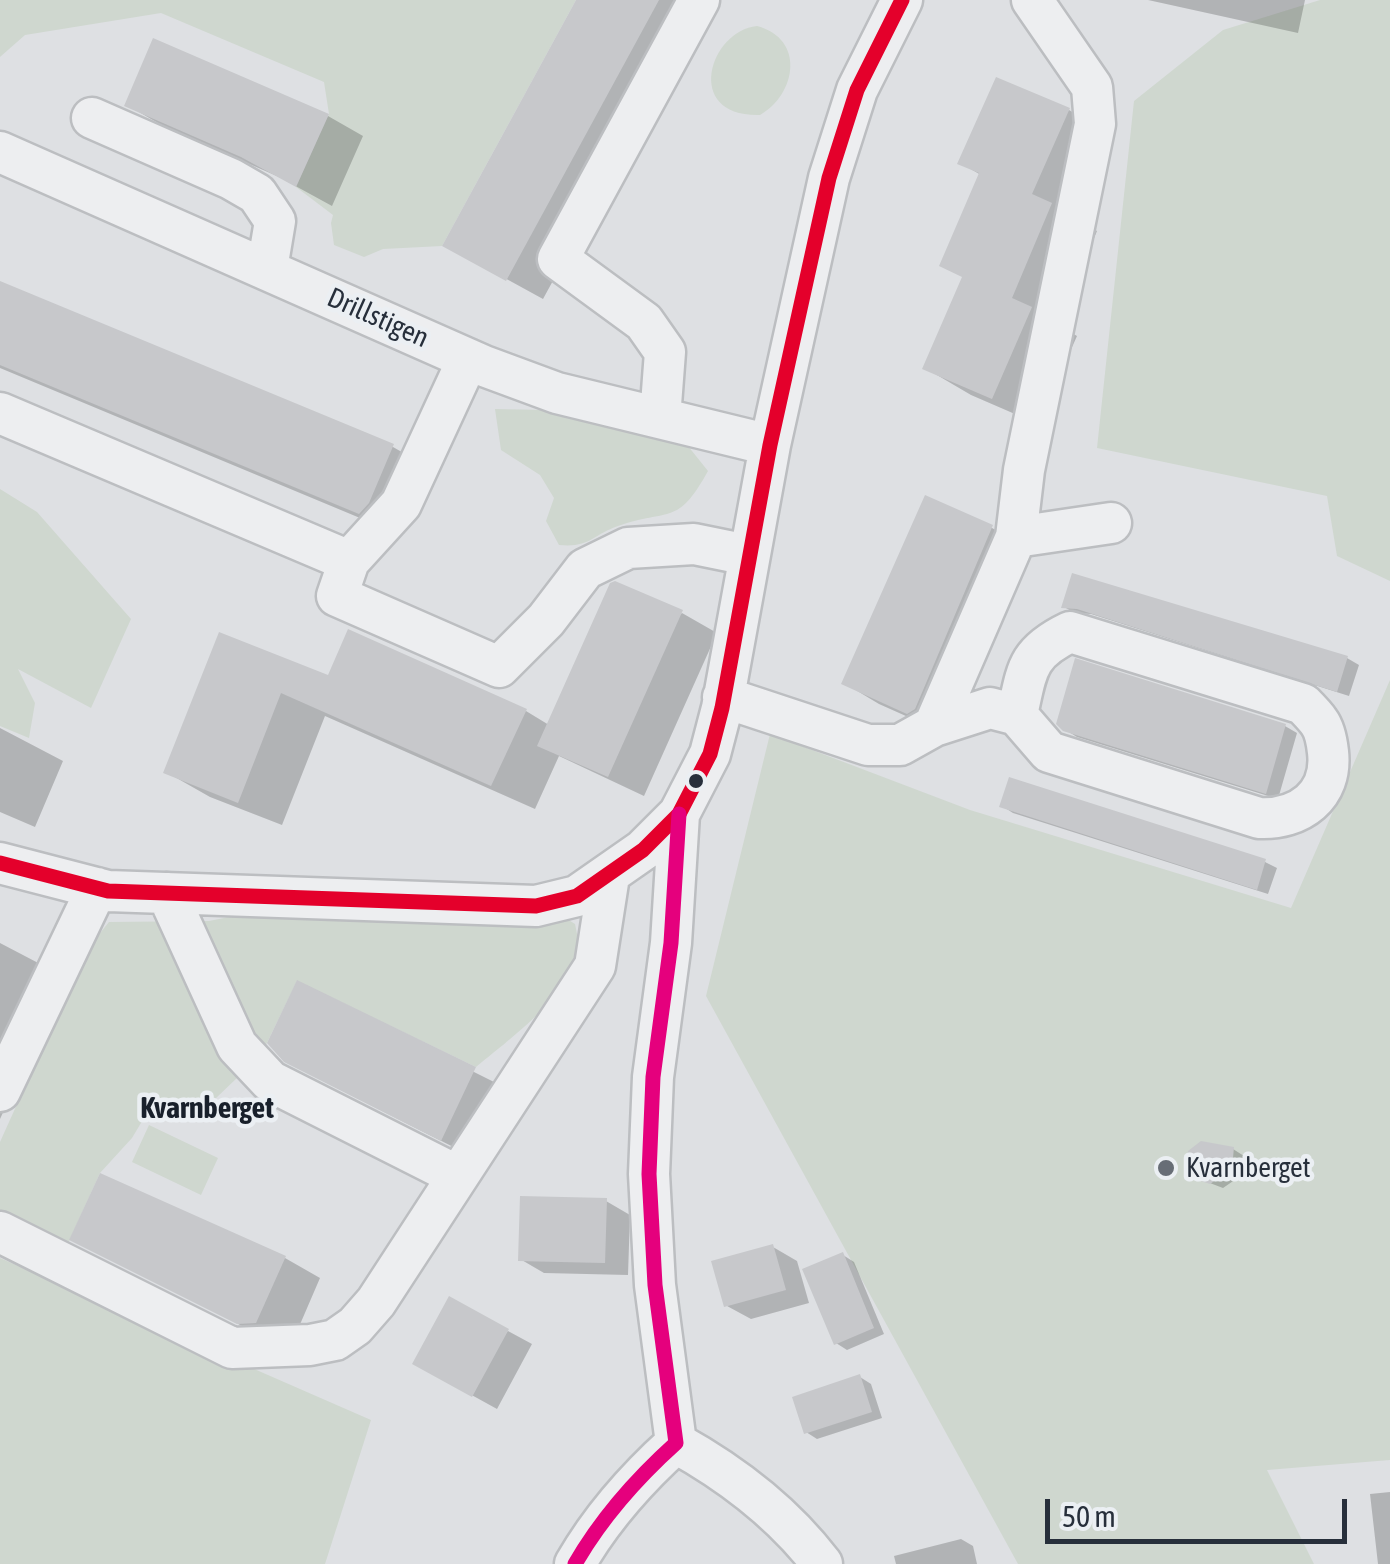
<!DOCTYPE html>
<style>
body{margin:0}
#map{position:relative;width:1390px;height:1564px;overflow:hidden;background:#dee0e3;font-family:"Asap Condensed",sans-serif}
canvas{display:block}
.scale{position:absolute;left:1045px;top:1499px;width:302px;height:45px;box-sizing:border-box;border:5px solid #272f3b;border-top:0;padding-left:12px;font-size:30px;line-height:35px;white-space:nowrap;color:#272f3b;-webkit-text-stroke:8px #ebeff3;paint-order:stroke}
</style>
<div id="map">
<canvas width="1390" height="1564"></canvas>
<div class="scale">50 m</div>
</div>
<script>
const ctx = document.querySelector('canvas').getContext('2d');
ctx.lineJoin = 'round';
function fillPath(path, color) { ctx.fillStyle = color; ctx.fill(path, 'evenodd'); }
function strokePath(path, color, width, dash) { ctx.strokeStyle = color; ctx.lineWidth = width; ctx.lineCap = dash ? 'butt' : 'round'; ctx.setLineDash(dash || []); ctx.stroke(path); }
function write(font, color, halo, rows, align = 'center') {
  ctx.font = font + ' "Asap Condensed",sans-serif'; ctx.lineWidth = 9; ctx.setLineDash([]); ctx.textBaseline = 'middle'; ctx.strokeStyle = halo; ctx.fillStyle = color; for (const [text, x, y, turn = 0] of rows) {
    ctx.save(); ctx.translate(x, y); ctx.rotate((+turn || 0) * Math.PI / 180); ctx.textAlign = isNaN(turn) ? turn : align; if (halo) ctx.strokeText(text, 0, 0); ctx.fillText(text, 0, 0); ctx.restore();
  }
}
fillPath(new Path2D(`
 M0 0H576L442 246 383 249 364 257 334 245 331 223 333 215 296 187 329 114 324 82 161 13 25 35 0 57Z
 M1320 0H1390V581L1337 556 1327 496 1097 448 1134 101 1223 30Z
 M757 26C806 39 796 95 760 115 683 117 709 31 757 26Z
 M495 409 545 410 688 446 708 471C677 527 670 508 618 526 592 535 590 548 559 545L546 521 554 498 540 475 501 450Z
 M0 489 37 512 131 619 91 708 18 669 35 703 29 738 0 726Z
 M1390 680V1460L1267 1470 1314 1564H1018L706 996 770 734 970 810 1291 908Z
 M559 914 575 924C577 934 580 945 578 956 571 994 505 1043 476 1067L297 981 261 1055 215 1099 150 1108 132 1138 100 1173 66 1248 0 1222V1142L87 949 109 922 209 921 239 915Z
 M149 1125 218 1158 201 1195 132 1162Z
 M0 1258 371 1420 325 1564H0Z`), '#cfd7cf');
fillPath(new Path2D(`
 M579 0H706L543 299 481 265Z
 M1148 0H1305L1298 33Z
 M127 105 328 116 363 136 332 206 279 177 163 126Z
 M1069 110 1115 137 1078 220 1097 231 1058 325 1077 336 1038 424 971 395 925 368 964 277 981 175 960 163Z
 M0 283 393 447 428 467 396 533 0 368Z
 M927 498 992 528 1028 548 944 733 879 704 844 683Z
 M1074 576 1347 658 1359 665 1349 696 1091 614 1075 613 1064 607Z
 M682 613 717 633 644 796 559 756 535 809 325 716 282 825 210 797 166 772 220 635 329 678 526 711 549 725Z
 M1077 662 1285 726 1297 733 1278 799 1077 737 1064 729Z
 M0 728 63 761 35 827 0 812Z
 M1011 780 1265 862 1277 868 1268 894 1013 813 1002 806Z
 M0 943 65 977 0 1119Z
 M298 984 510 1090 477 1159 323 1081Z
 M1233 1149 1244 1156 1242 1175 1223 1188 1194 1177Z
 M606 1201 630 1215 628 1275 544 1273 520 1259Z
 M73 1239 285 1258 320 1278 292 1343H275Z
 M773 1247 797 1261 809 1303 751 1319 727 1306Z
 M843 1255 854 1262 884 1334 847 1350 836 1343Z
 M508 1331 532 1344 497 1409 439 1377Z
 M860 1377 871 1384 882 1418 817 1439 806 1432Z
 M1390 1492V1564H1378L1370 1494Z
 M961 1539 973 1546 977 1564H896L894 1556Z`), '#0003');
fillPath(new Path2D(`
 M576 0H659L506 281 442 246Z
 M153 38 329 114 296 187 241 157 124 106Z
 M996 77 1070 108 1032 194 1052 203 1012 298 1032 307 992 399 922 369 962 277 939 266 979 173 957 164Z
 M0 281 394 444 369 503 359 514 0 365Z
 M925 495 993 525 915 709 907 714 841 684Z
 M1072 573 1348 656 1337 692 1077 609 1061 608Z
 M615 581 683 610 608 777 537 746 610 583Z
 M348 629 527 709 491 786 281 693 238 803 163 773 219 632 328 675Z
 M1075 658 1286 724 1266 794 1063 731 1056 724Z
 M1009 777 1266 859 1257 890 999 807Z
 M297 980 476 1067 441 1141 284 1062 267 1043Z
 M1201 1141 1234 1147 1232 1169 1210 1184 1192 1178 1184 1167 1188 1151Z
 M100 1173 286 1256 256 1323 237 1324 69 1240Z
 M520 1196 607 1198 605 1263 518 1261Z
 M773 1244 786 1290 724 1307 711 1261Z
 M843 1252 874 1328 834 1345 802 1269Z
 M449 1296 509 1329 472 1397 412 1364Z
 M860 1374 872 1412 804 1434 792 1397Z`), '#c7c8cb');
const minor = new Path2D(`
 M92 118 231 179 257 194 275 221 267 269
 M0 152 484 366 557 393 770 445
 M0 413 349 561 401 504 468 359
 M660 418 665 352 644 322 558 259 699 0
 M1016 537 1111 523
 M349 561 337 596 499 667 546 620 585 569 628 548 694 544 748 555
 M723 697 868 745H900L934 726 1016 537 1024 470 1095 124 1092 87 1032 0
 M934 726 990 708 1017 715 1049 752 1259 818C1299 820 1333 796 1328 752 1327 743 1325 730 1319 722 1315 716 1309 710 1303 704L1070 632C1026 653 1027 670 1017 715
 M0 863 108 891 536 906 577 896 643 850 679 814 710 754 722 708 770 445 829 178 857 90 902 0
 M167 893 237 1046 270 1081 458 1176
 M0 1091 97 888
 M0 1232 232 1348 310 1345 335 1340 355 1326 376 1302 595 966 609 876
 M676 1443C732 1474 783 1513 822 1564
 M575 1564C602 1517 636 1479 676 1443L655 1285 649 1174 653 1077 671 943 679 814`);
strokePath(minor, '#bcbec1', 45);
strokePath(minor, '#edeef0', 40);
strokePath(new Path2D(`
 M0 863 108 891 536 906 577 896 643 850 679 814 710 754 722 708 770 445 829 178 857 90 902 0`), '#e4002b', 15);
strokePath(new Path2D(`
 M575 1564C602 1517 636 1479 676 1443L655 1285 649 1174 653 1077 671 943 679 814`), '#e5007d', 15);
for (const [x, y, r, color] of [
 [696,781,9,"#272f3b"],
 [1166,1168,10,"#676d76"]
]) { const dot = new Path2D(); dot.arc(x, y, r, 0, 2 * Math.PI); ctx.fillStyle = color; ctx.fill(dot); strokePath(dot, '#ebeff3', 4); }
write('28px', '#272f3b', '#ebeff3', [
 ["Drillstigen",378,318,24]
]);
write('28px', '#272f3b', '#ebeff3', [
 ["Kvarnberget",1186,1168]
], 'left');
write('bold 30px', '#19202b', '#ebeff3', [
 ["Kvarnberget",207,1109]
]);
</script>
